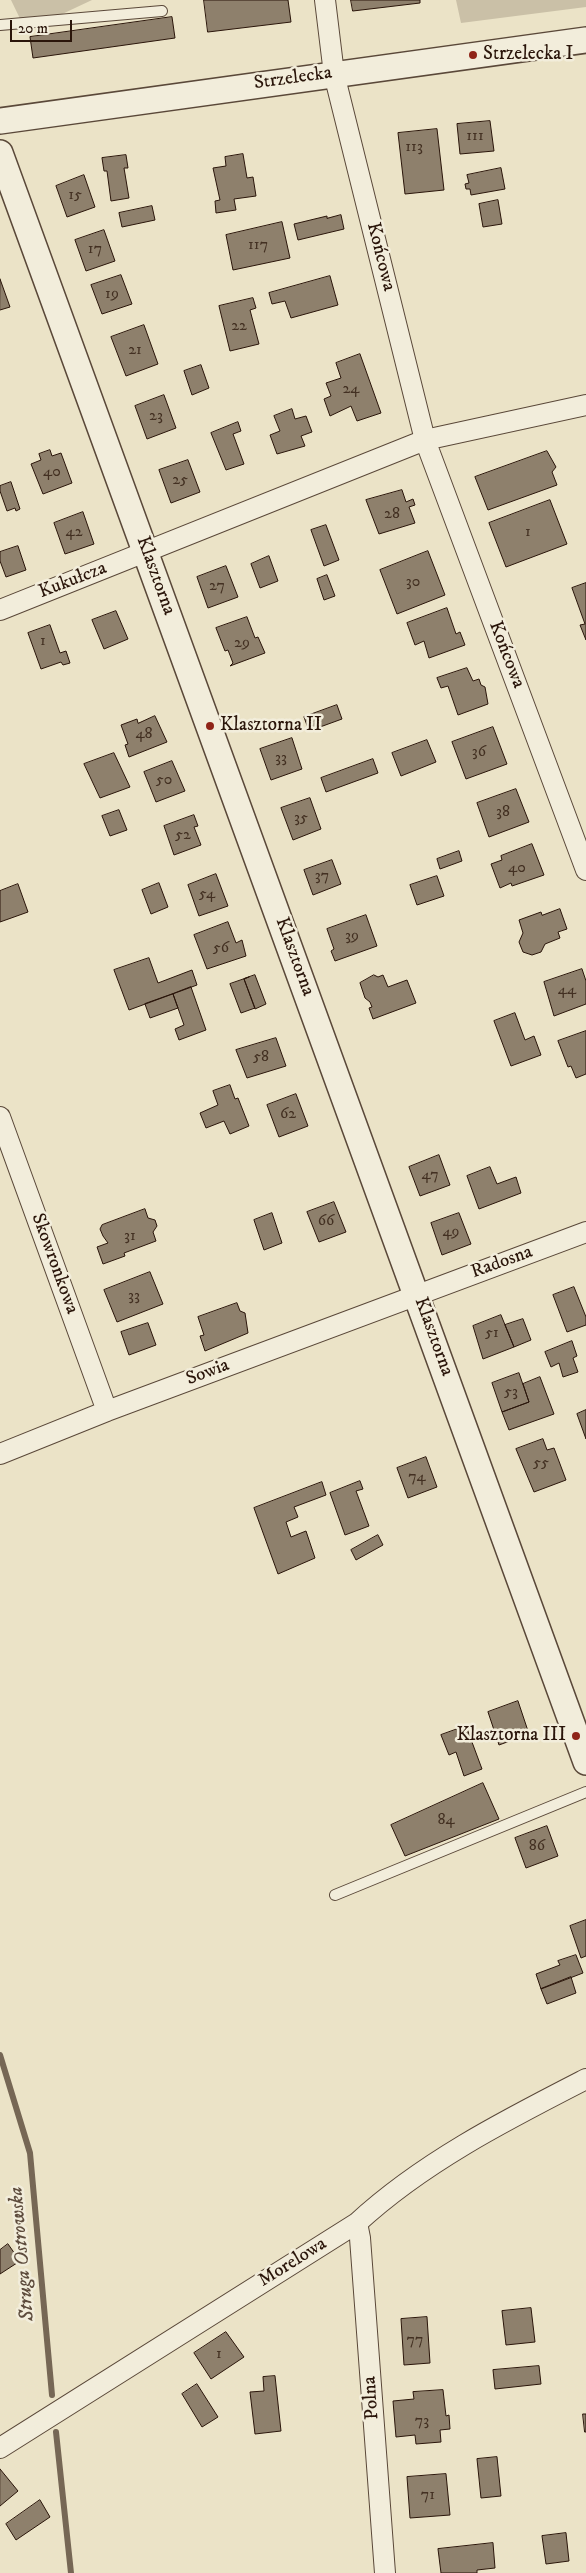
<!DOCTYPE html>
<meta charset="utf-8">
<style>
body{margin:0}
#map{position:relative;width:586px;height:2573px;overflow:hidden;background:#ebe3c7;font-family:"IM FELL DW Pica",serif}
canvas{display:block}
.scale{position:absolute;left:10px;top:20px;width:62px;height:22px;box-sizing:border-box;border:2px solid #2a150a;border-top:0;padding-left:6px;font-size:15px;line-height:18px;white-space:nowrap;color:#2a150a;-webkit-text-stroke:4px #f2eddb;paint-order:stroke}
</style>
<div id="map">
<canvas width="586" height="2573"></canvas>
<div class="scale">20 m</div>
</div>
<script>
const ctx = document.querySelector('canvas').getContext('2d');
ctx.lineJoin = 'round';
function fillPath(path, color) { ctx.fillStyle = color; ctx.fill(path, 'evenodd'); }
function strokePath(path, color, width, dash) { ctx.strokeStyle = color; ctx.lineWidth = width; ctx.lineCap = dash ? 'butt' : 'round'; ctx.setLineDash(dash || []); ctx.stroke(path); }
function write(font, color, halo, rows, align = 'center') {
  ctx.font = font + ' "IM FELL DW Pica",serif'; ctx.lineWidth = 5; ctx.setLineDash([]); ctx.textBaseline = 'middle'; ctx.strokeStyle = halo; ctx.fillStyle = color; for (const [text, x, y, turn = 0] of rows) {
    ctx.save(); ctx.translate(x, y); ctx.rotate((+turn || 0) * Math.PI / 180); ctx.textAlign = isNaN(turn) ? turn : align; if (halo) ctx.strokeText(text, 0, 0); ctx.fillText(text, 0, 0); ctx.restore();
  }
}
fillPath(new Path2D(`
 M11 0H92L26 31Z
 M456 0H586V7L461 23Z`), '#cac0a7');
strokePath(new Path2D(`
 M0 2055 30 2153 52 2395
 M56 2432 71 2573`), '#766755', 6);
const building = new Path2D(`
 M204 0H288L291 22 208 32Z
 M351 0H420V3L353 11Z
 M172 17 175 38 33 58 30 37Z
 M490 121 494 151 460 154 457 124Z
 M437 129 444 190 405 194 398 133Z
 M243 154 247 178 253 177 256 196 234 199 236 210 216 213 215 201 220 200 213 168 226 166 225 157Z
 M126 155 128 168H124L129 198 111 201 107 171H104L102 158Z
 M501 168 505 189 471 195 470 189H466L465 184 469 183 467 175Z
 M84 175 95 207 67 217 56 186Z
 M498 200 502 224 483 227 479 204Z
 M152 206 155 220 122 227 119 213Z
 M341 215 344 229 298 240 294 224 327 216V218Z
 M282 222 290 258 233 270 226 235Z
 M104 230 115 261 86 271 75 240Z
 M121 275 132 304 102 314 91 285Z
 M330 276 338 305 291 318 285 301 272 304 269 293Z
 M0 279 10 307 0 310Z
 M253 298 256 308 250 310 259 344 230 351 219 306Z
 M144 325 158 364 126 376 111 337Z
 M360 354 381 413 357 421 351 406 330 416 324 399 331 396 326 383 341 378 336 363Z
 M201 365 209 388 192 395 184 371Z
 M164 395 176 428 147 439 135 406Z
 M292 409 295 419 306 416 312 432 301 436 305 446 277 454 270 435 280 431 274 416Z
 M238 422 241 431 233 434 244 464 226 470 211 433Z
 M50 450 52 456 61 453 72 483 43 494 31 464 41 460 39 454Z
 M547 451 556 467 552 472 557 485 488 510 475 477Z
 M188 460 200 492 171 503 159 470Z
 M11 482 20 509 16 511 15 508 7 511 0 491V486Z
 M402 490 406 502 413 499 415 505 409 507 415 523 379 534 366 500Z
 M550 500 567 544 506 567 489 523Z
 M83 512 94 544 65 554 54 523Z
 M326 525 339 560 324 566 311 530Z
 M18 546 26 570 6 577 0 561V552Z
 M428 551 445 595 397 614 380 570Z
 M269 556 278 581 260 588 251 564Z
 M226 566 238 597 208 608 197 577Z
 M327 575 335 596 324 600 317 579Z
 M586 583V640L580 625 585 624 572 588Z
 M447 608 456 634 460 632 465 645 429 658 424 641 415 645 407 623Z
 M116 611 128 639 104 649 92 620Z
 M247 617 255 638 258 637 265 653 230 666 233 663 228 650 225 651 216 628Z
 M50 625 60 653 66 651 70 663 63 665 61 662 41 669 28 633Z
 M467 668 473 681 479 679 481 685 485 687 488 704 458 715 448 686 441 688 437 678Z
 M337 705 342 719 309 731 304 717Z
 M155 716 167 742 129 757 125 745 128 744 121 725 137 719 138 723Z
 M493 727 507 764 466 779 452 742Z
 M292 738 302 769 271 780 260 749Z
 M427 740 436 762 401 776 392 753Z
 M114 753 130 787 100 798 84 764Z
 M373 759 378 773 326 792 321 778Z
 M172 761 185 791 156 802 144 772Z
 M516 789 529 822 489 837 477 803Z
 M310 798 321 829 293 840 281 808Z
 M119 810 127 830 110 836 102 816Z
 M194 815 198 826 194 827 201 845 174 855 164 826Z
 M532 844 544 875 512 886 511 883 500 888 491 864 502 860 501 856Z
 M459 851 462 861 440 869 437 859Z
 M332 860 341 884 313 895 304 870Z
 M216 874 228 906 199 916 188 885Z
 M437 876 444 896 417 905 410 885Z
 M159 883 168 907 151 914 142 890Z
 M18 884 28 912 0 922V891Z
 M560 909 567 929 558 932 560 938 545 944 541 952 532 955 523 952 519 942 523 933 519 920 541 912 542 915Z
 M366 915 377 946 335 961 331 951 334 949 327 929Z
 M228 922 236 943 242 940 246 956 207 969 194 935Z
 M149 958 158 983 192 970 197 985 129 1010 114 970Z
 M582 969 586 981V1004L554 1016 544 982Z
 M255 975 266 1004 255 1009 244 979Z
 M374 975 378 977 383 975 388 987 407 980 416 1003 373 1019 369 1008 372 1007 370 1002 365 998 360 983Z
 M249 977 244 979 255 1008 241 1013 230 984Z
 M191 987 206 1030 179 1040 175 1029 184 1025 173 994Z
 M173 994 178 1008 150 1018 145 1004Z
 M515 1013 525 1040 534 1036 541 1055 511 1066 494 1021Z
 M586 1031V1074L576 1078 571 1066 568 1067 558 1041Z
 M276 1038 286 1066 247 1078 236 1050Z
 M230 1085 235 1099 238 1098 249 1126 230 1134 224 1121 206 1128 200 1113 218 1105 213 1091Z
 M296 1094 308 1126 279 1137 267 1105Z
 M439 1155 450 1185 420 1196 409 1167Z
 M490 1167 497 1184 516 1177 521 1193 479 1209 467 1176Z
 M334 1202 346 1232 319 1242 307 1212Z
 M145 1209 148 1218 155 1220 157 1226 153 1232 156 1241 124 1253 125 1256 103 1264 97 1247 108 1243 103 1236 100 1229 102 1225Z
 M272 1213 282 1243 264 1250 254 1220Z
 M459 1213 471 1244 442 1255 431 1223Z
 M150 1272 163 1304 117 1322 104 1290Z
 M574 1287 586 1317V1325L567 1332 553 1295Z
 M237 1303 240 1311 245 1313 248 1333 205 1351 200 1336 204 1335 198 1317Z
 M501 1315 514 1347 483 1359 473 1326Z
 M523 1319 531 1340 514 1347 505 1325Z
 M148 1323 156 1345 129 1355 121 1332Z
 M572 1341 577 1356 573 1358 578 1372 563 1377 559 1363 551 1367 545 1352Z
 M519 1373 529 1402 502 1412 492 1383Z
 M540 1377 554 1414 509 1430 502 1412 529 1402 523 1384Z
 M586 1410V1439L577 1414Z
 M543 1439 547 1450 554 1448 566 1480 534 1492 516 1449Z
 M426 1457 437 1487 408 1498 397 1468Z
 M360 1481 363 1489 356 1491 369 1526 345 1535 330 1493Z
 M322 1482 326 1495 294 1507 298 1517 286 1522 291 1537 306 1531 315 1558 278 1574 254 1508Z
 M378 1535 383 1545 356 1560 351 1550Z
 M518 1701 529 1734 499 1745 488 1712Z
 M466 1726 482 1769 464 1776 456 1752 449 1755 441 1735Z
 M483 1783 499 1819 405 1856 391 1825Z
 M547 1826 558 1856 526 1868 515 1838Z
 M586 1920V1956L581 1958 570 1926Z
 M576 1955 583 1973 541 1989 536 1974 560 1965 558 1961Z
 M571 1977 576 1993 547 2004 541 1989Z
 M8 2244 20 2261 0 2274V2250Z
 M531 2308 535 2342 506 2345 502 2311Z
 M427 2317 430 2363 404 2365 401 2319Z
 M226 2332 244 2357 211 2379 194 2353Z
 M539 2366 541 2384 495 2389 493 2370Z
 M275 2376 281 2431 255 2434 250 2392 264 2391 263 2377Z
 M197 2384 218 2417 202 2427 182 2394Z
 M443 2390 446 2416 449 2415 450 2429 440 2430 441 2442 416 2444 415 2435 396 2437 393 2401 414 2399 413 2392Z
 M583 2414H586V2432H585Z
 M497 2457 501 2496 481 2498 477 2459Z
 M0 2469 18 2491 0 2506Z
 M446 2474 450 2515 410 2518 407 2477Z
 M40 2500 50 2517 16 2540 6 2524Z
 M566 2533 569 2561 546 2564 542 2536Z
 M493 2543 495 2568 477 2570V2573H441L438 2549Z`);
fillPath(building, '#8e806c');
strokePath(building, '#2a150a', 1);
const service = new Path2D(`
 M0 25 162 11
 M335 1895 586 1792`);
const minor = new Path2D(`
 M325 0 334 74 425 440 586 870
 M0 610 425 440 586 405
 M0 1117 107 1411
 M0 1454 107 1411 586 1232
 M357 2223 360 2238 385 2573
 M0 2448 357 2223C423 2162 506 2120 586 2079`);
const tertiary = new Path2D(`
 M0 121 586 40
 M0 153 586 1762`);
strokePath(service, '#5a4839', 12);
strokePath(minor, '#5a4839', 22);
strokePath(tertiary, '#5a4839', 28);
strokePath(service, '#f2eddb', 10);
strokePath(minor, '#f2eddb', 20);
strokePath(tertiary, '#f2eddb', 25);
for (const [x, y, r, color] of [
 [473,55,5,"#8f2418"],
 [210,726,5,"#8f2418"],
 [576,1736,5,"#8f2418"]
]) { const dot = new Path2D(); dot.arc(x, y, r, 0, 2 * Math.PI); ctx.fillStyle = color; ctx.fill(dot); strokePath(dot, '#f2eddb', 2); }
write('16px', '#433022', null, [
 ["111",475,137],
 ["113",414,148],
 ["15",75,196],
 ["117",258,246],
 ["17",95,250],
 ["19",112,295],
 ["22",239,327],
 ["21",135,351],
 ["24",351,390],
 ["23",156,417],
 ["40",52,473],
 ["25",180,481],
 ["28",392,515],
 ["42",74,533],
 ["1",528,533],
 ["30",413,583],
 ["27",217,587],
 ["1",43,642],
 ["29",242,644],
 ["48",144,735],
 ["36",479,753],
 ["33",281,759],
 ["50",164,781],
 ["38",503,813],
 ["35",301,819],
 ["52",183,836],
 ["40",517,869],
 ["37",322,877],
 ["54",207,895],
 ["39",352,937],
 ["56",221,949],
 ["44",567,991],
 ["58",261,1058],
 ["62",288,1115],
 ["47",430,1176],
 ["66",326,1222],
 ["49",451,1233],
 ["31",130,1237],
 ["33",134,1297],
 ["51",492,1334],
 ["53",511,1393],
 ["55",541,1464],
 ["74",417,1478],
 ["84",446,1821],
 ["86",537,1847],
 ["77",415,2341],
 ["1",219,2355],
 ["73",422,2422],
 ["71",428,2496]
]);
write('19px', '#2a150a', '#f2eddb', [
 ["Strzelecka I",483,55],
 ["Klasztorna II",220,726],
 ["Klasztorna III",566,1736,"right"]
], 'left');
write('19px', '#2a150a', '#f2eddb', [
 ["Strzelecka",293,79,-8],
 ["Końcowa",380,257,76],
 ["Klasztorna",155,576,70],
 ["Kukułcza",73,581,-21],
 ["Końcowa",506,655,69],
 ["Klasztorna",294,957,70],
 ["Radosna",502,1263,-20],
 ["Skowronkowa",54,1264,70],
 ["Klasztorna",433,1337,70],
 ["Sowia",208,1373,-21],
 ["Morelowa",293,2263,-32],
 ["Polna",372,2398,-94]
]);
write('italic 20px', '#5d4b3c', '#f2eddb', [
 ["Struga Ostrowska",23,2254,-95]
]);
</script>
